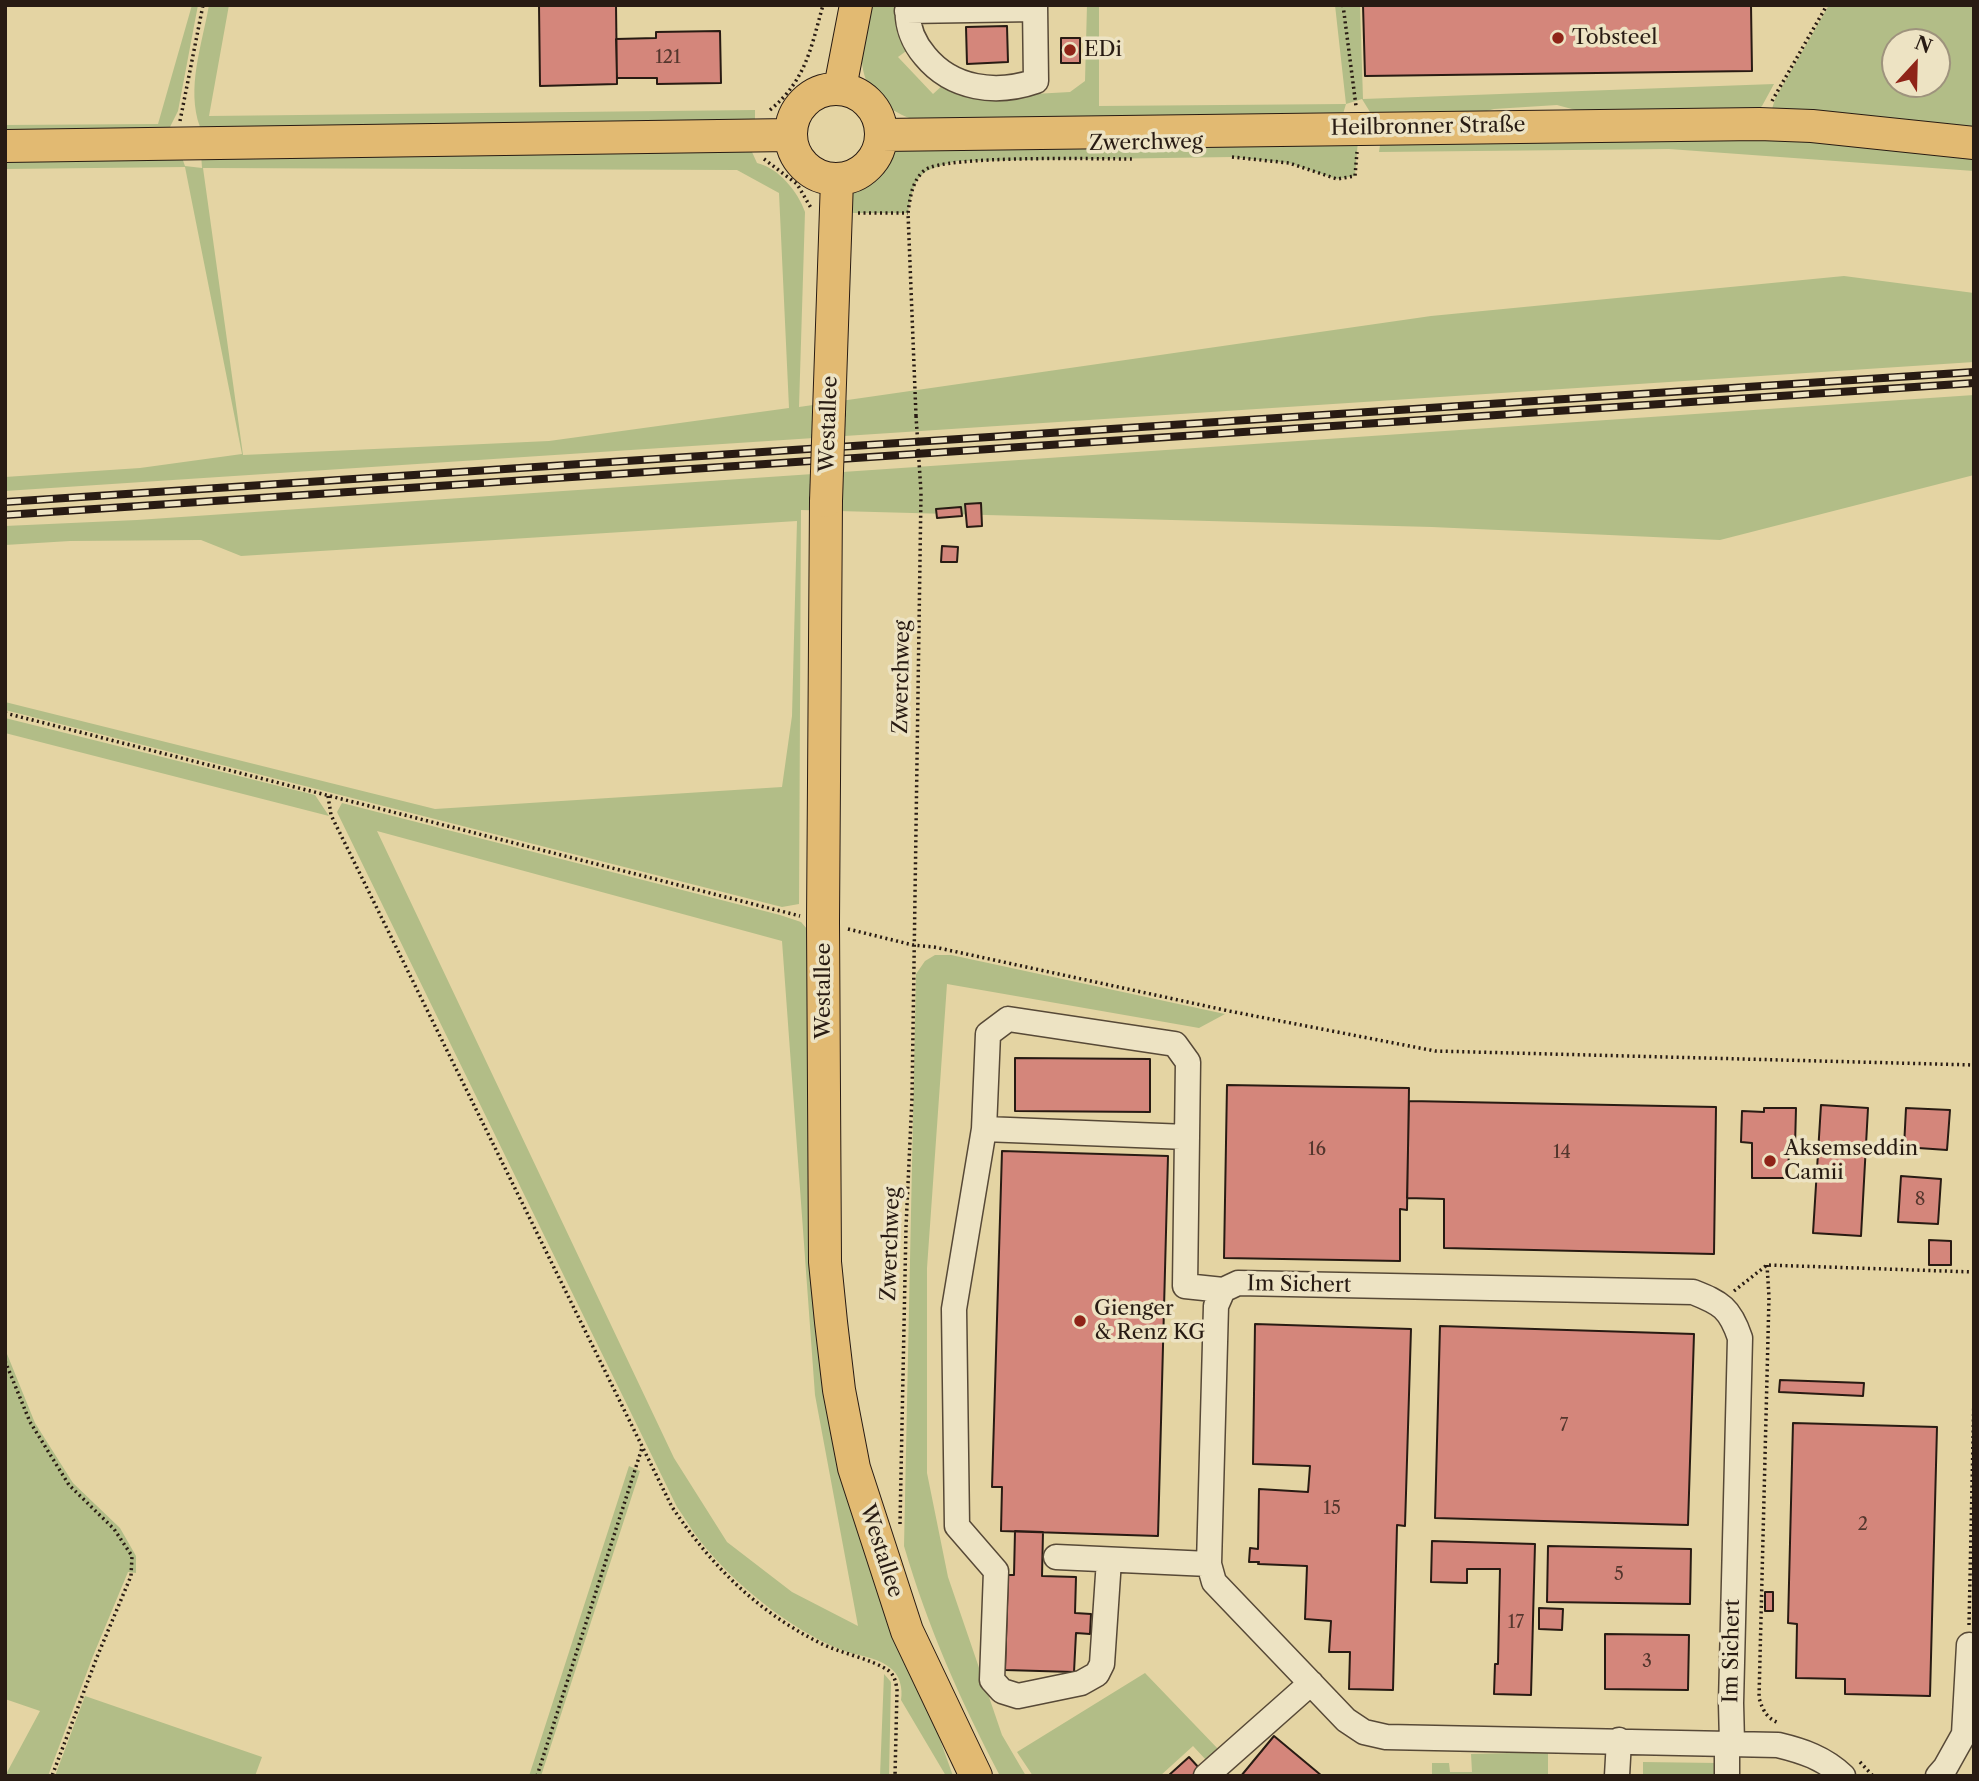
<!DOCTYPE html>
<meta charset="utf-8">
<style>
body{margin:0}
#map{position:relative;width:1979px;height:1781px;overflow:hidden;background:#e4d4a3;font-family:"Libre Caslon Text",serif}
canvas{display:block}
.frame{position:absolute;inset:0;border:7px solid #281b13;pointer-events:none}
.north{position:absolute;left:1881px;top:28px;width:70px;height:70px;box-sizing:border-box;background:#ede3c3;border:2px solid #9e937d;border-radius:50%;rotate:22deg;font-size:19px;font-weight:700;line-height:28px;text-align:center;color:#281b13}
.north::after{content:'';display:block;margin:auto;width:24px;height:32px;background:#8f2418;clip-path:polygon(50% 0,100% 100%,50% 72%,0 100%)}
</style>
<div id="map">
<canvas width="1979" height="1781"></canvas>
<div class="frame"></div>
<div class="north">N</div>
</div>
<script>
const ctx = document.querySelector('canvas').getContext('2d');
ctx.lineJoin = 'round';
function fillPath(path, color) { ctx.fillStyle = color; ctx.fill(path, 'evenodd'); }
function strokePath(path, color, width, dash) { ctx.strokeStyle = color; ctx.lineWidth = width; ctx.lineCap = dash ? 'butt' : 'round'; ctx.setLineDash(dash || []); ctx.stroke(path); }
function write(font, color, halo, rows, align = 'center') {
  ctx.font = font + ' "Libre Caslon Text",serif'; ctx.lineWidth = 7; ctx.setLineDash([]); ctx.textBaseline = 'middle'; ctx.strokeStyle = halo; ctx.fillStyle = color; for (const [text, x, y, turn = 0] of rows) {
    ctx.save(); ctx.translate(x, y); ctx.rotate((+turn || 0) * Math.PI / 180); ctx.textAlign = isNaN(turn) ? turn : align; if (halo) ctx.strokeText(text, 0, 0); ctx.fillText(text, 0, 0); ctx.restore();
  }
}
fillPath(new Path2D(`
 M192 5H198L178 111 170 127 149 135 5 137V125L158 124Z
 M209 5H229L209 116 755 110V122L218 134 200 127C186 88 202 45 209 5Z
 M868 5H899L909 49 898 57 933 94 944 84 980 97 1070 92 1085 81 1087 5H1099V106L1346 104 1335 5H1360L1363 99 1774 84 1762 106 1752 115 1598 116 1557 105 1494 109 1461 118H1383L1370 112 1362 99 1346 104 1343 114 912 119C854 97 857 58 868 5Z
 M1829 5H1974V135L1772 109 1775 99ZM1895 42H1937V84H1895Z
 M1359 128 1355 176 1337 179 1289 163 1232 157 957 161C919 171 915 173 908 213H835L837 180C866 174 875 163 882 135Z
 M1758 132 1974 150V171L1669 149 1379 152 1381 138Z
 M494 148 752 152 757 163C779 168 798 192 805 212L799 407 1431 316 1844 276 1974 293V362L5 491V477L140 468 242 454 185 167 5 169V155L180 152 185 166 202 168 201 153ZM203 168 737 170 779 193 789 408 549 441 243 455Z
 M1974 395V475L1720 540 1432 527 801 510 799 904 782 907 5 710V702L435 809 782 787 792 716 797 521 241 556 201 540 70 541 5 545V526L137 520Z
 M5 718 315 795 329 816 5 733Z
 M342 803 780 915 801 922 814 937 816 1261 933 1720 953 1776H946L901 1700C903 1689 900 1674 889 1667 875 1656 855 1656 839 1649 789 1628 735 1585 701 1542 692 1531 685 1518 677 1507L337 812ZM377 831 782 941 815 1395 858 1626 792 1592 727 1542 674 1458Z
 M935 955H951L1225 1014 1199 1028 947 984 927 1268V1473L948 1577 1002 1735 1026 1776H1000C960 1700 928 1628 904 1546L916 974 925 961Z
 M5 1349 35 1423 73 1483 120 1528 136 1556V1573L128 1572 93 1656 48 1776H5L40 1711 5 1699Z
 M629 1466 640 1471 541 1776H529Z
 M1145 1673 1219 1750 1207 1761 1193 1746 1160 1776H1033L1017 1752Z
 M884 1674 891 1682 889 1776H880Z
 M85 1696 262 1757 255 1776H55Z
 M1548 1752V1776H1432V1763H1449L1450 1772H1472L1471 1754Z
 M1643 1762 1717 1763V1776H1643Z`), '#b2bd87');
const building = new Path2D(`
 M539 5H616L617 84 540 86Z
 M1363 5H1751L1752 71 1365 76Z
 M1007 26 1008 62 967 64 966 27Z
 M720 31 721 83 657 84V78H617L616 39 656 38V32Z
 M1061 38H1080V63H1061Z
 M981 503 982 526 967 527 965 504Z
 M961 507 962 516 937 518 936 509Z
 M942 546 958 547 957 562H941Z
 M1015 1058 1150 1059V1112L1015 1111Z
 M1227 1085 1409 1088 1407 1210 1400 1209V1261L1224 1258Z
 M1409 1101 1716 1107 1714 1254 1444 1248V1199L1407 1198Z
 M1821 1105 1868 1108 1861 1236 1813 1233Z
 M1764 1108H1796L1795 1147H1789L1788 1178H1752V1143L1741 1142 1742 1111 1764 1112Z
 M1906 1108 1950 1110 1947 1150 1904 1147Z
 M1002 1151 1168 1156 1158 1536 1001 1531 1002 1487H992Z
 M1901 1176 1941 1179 1938 1224 1898 1222Z
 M1929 1240 1951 1241V1265H1929Z
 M1255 1324 1411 1329 1405 1526 1397 1525 1393 1690 1349 1689 1350 1652H1329L1331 1621 1305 1619 1307 1566 1258 1564 1259 1562H1249L1250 1548 1258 1549 1259 1489 1308 1492 1310 1466 1253 1464Z
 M1440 1326 1694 1334 1688 1525 1435 1518Z
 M1780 1380 1864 1383 1863 1396 1779 1392Z
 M1793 1423 1937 1427 1930 1696 1845 1694V1679L1796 1678 1797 1624 1788 1623Z
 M1015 1531 1043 1532 1042 1576 1076 1577 1075 1613 1091 1614 1090 1634 1076 1633 1074 1672 1005 1670 1008 1575H1014Z
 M1432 1541 1535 1544 1531 1695 1494 1694 1495 1664H1498L1500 1569H1467V1583L1431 1582Z
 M1548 1546 1691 1549 1690 1604 1547 1602Z
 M1765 1592H1773V1611H1765Z
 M1539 1608 1563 1609 1562 1630 1539 1629Z
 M1605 1634 1689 1635 1688 1690 1605 1689Z
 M1274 1736 1322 1776H1241Z
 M1189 1757 1200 1769 1192 1776H1168Z`);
fillPath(building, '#d4867b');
strokePath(building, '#281b13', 2);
const minor = new Path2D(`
 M908 5C906 24 913 42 925 56 952 89 996 95 1036 81L1035 5
 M907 11 1035 9
 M984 1129 1187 1137
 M1056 1557 1209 1564
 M1109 1560 1102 1664 1097 1674 1081 1683 1018 1696 1002 1691 992 1680 996 1571 957 1526 954 1309 984 1129 988 1034 1008 1019 1175 1044 1188 1062 1185 1286 1223 1290
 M1732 1743 1731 1703 1740 1338C1730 1308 1721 1303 1693 1292L1238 1283 1223 1290 1216 1306 1209 1564 1214 1582 1346 1720 1364 1732 1386 1737 1778 1745C1803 1751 1824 1758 1843 1776
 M1206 1776 1311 1683
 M1617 1776 1619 1740
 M1727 1776V1742
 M1938 1776 1945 1768 1964 1734 1969 1645`);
const major = new Path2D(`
 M840 88 856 5
 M791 134a45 45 0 1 1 90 0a45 45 0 1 1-90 0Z
 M882 135 1759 124 1812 126 1974 143
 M5 146 790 135
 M829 412 837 180
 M826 501 823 922 825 1262 831 1322 839 1390 854 1468 907 1631 976 1776`);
strokePath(minor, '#574937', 27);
strokePath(major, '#281b13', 34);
strokePath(new Path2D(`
 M1343 5 1356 106
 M1772 101 1827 5
 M770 110C806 80 811 48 823 5
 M180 121 203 5
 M1232 157 1289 163 1337 179 1355 176 1357 152
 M764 159 797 184 811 208
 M858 213H908
 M916 416 908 213C910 198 912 180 925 170 945 155 1099 159 1133 159
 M5 713 800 916
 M328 796 331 815 672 1507C712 1566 755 1610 820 1643 839 1653 873 1659 889 1671 895 1676 896 1683 897 1690L895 1776
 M848 929 913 945 934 947 1229 1011 1435 1051 1974 1065
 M1767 1265 1769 1297 1759 1698C1763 1710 1766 1718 1779 1723
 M1734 1291 1767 1265 1974 1272
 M5 1361 30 1422 69 1485 114 1529 132 1556 131 1576 97 1657 52 1776
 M900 1524 906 1227 912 1098 921 492
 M1969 1625 1974 1394
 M1860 1762 1873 1776
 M537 1776 642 1448`), '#281b13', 3.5, [2, 3.5]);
strokePath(minor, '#ede3c3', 24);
strokePath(major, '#e2ba72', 32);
const rail = new Path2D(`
 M5 502 1974 372
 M5 515 1974 383`);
strokePath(rail, '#281b13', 8);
strokePath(rail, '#ede3c3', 5, [16]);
const majorBridge = new Path2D(`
 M826 501 829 412`);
strokePath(majorBridge, '#281b13', 34, []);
strokePath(new Path2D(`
 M916 416 921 492`), '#281b13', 3.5, [2, 3.5]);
strokePath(majorBridge, '#e2ba72', 32);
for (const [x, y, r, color] of [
 [1558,38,7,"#8f2418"],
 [1070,50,7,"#8f2418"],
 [1770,1161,7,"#8f2418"],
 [1080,1321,7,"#8f2418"]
]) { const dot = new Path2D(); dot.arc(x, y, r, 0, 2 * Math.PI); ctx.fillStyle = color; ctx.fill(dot); strokePath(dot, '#ede3c3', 2.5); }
write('18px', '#53362d', null, [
 ["121",668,58],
 ["16",1317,1150],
 ["14",1562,1153],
 ["8",1920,1200],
 ["7",1564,1426],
 ["15",1332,1509],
 ["2",1863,1525],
 ["5",1619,1575],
 ["17",1516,1623],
 ["3",1647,1662]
]);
write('21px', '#281b13', '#ede3c3', [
 ["Tobsteel",1572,38],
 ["EDi",1084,50],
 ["Aksemseddin",1784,1149],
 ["Camii",1784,1173],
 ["Gienger",1094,1309],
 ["& Renz KG",1094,1333]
], 'left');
write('21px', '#281b13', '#ede3c3', [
 ["Heilbronner Straße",1428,127,-1],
 ["Zwerchweg",1146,143,-1],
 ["Westallee",829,424,-88],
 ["Zwerchweg",902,677,-89],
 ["Westallee",824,991,-90],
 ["Zwerchweg",891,1244,-88],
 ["Im Sichert",1299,1285,1],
 ["Westallee",881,1551,72],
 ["Im Sichert",1732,1651,-89]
]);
</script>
